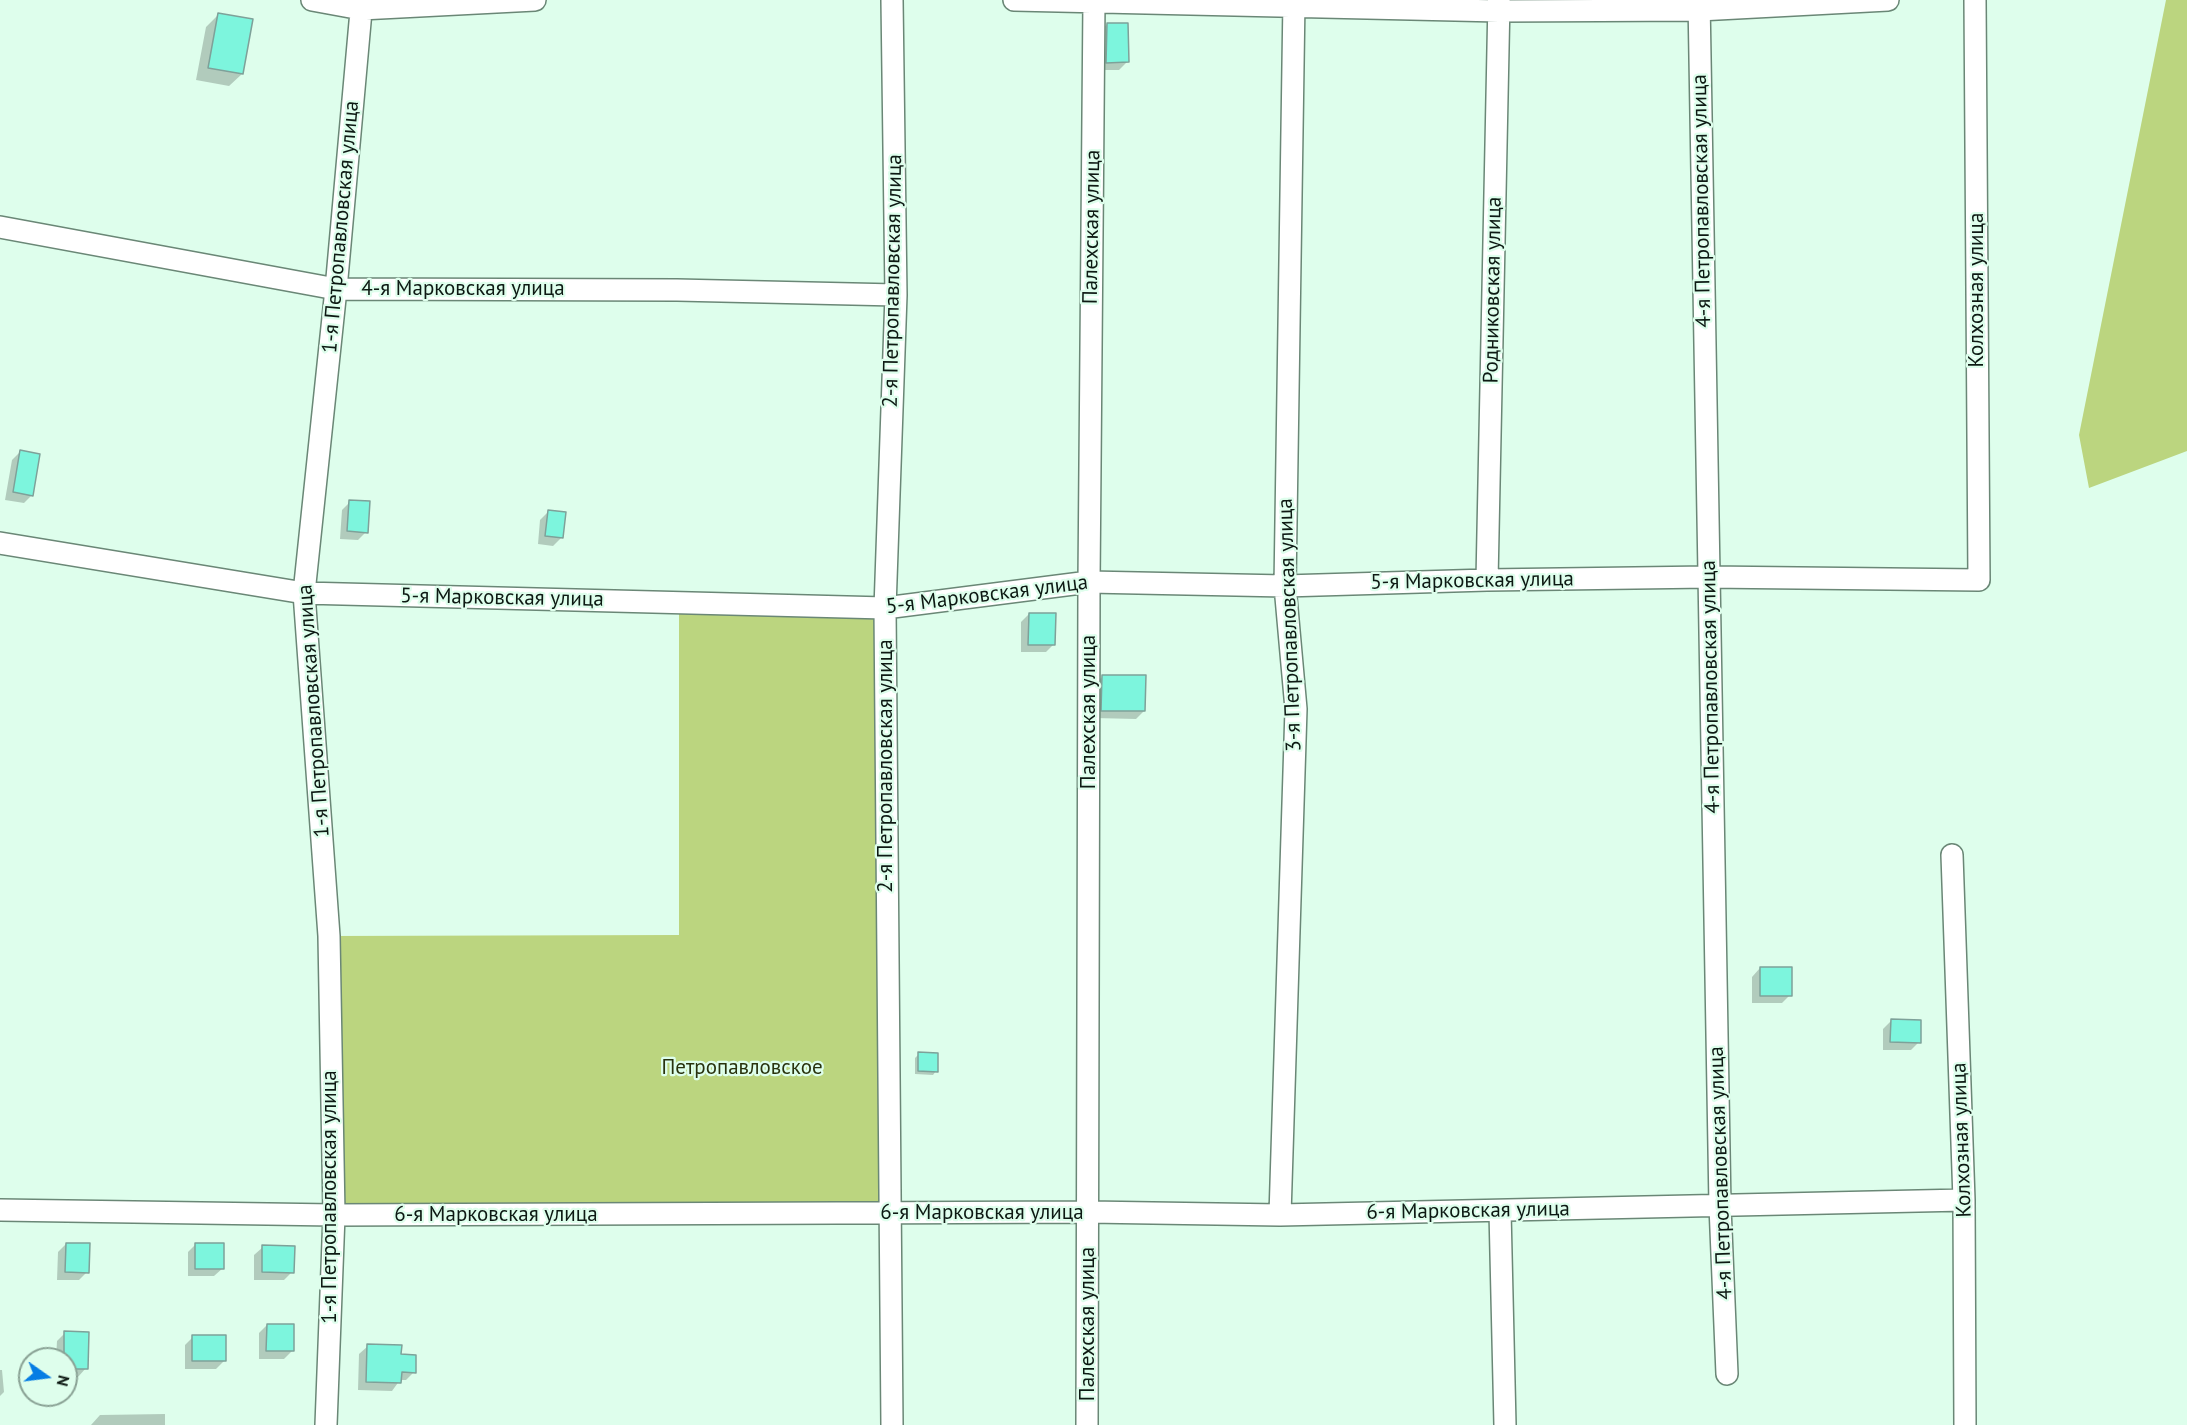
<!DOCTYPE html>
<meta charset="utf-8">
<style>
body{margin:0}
#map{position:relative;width:2187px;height:1425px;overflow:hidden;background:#defeec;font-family:"PT Sans",sans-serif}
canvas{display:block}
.north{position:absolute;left:18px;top:1347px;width:60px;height:60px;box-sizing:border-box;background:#defeec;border:2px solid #8aa295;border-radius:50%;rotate:104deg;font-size:16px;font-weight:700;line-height:24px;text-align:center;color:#0d1913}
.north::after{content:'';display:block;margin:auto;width:21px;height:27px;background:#067de4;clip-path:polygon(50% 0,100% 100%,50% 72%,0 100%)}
</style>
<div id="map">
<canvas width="2187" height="1425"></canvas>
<div class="north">N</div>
</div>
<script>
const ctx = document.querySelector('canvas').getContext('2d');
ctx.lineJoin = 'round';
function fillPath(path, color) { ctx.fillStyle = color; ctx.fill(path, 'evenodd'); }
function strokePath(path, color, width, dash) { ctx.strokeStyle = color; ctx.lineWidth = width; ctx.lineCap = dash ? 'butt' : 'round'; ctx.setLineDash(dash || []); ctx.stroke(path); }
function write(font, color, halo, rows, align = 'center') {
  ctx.font = font + ' "PT Sans",sans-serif'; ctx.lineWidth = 4.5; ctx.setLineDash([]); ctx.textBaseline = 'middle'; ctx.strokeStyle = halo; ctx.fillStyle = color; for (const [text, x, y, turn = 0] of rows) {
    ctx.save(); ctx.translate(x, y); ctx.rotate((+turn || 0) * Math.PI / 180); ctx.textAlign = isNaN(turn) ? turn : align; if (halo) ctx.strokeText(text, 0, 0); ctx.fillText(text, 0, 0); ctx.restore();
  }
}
fillPath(new Path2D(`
 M2166 0H2187V451L2089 488 2079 435Z
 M679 602 885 608 890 1214 334 1215 329 936 679 935Z`), '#bbd57f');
fillPath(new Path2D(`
 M219 14 242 74 229 86 196 80 206 27Z
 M1107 24 1127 62 1119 70H1099V33Z
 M20 452 32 495 24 503 5 500 12 460Z
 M350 502 366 532 358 540 340 539 342 510Z
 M548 512 562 537 553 546 538 544 540 520Z
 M1029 614 1054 644 1046 652H1021V622Z
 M1103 676 1144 711 1136 719 1094 718V685Z
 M1760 968 1790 995 1782 1003H1752V977Z
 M1891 1021 1919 1042 1911 1050H1883V1029Z
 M919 1054 936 1071 933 1075 915 1074V1058Z
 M66 1244 87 1272 79 1280H57L58 1252Z
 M196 1244 223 1268 214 1276H188V1252Z
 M263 1247 292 1272 284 1280H254V1255Z
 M267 1325 292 1351 284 1359H259V1333Z
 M65 1333 86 1368 78 1377 66 1376V1359H56L57 1341Z
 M193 1337 224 1361 216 1369H185V1345Z
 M368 1346 400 1356 414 1372 406 1380H400L392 1391 358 1390 359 1354Z
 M0 1370H2L4 1392 0 1396Z
 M165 1414V1425H91L100 1415Z`), '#0003');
const building = new Path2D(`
 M218 13 253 19 243 74 208 68Z
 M1107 23H1128L1129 62 1106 63Z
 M20 450 40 454 33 496 13 492Z
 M349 500 370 501 368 533 347 531Z
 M548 510 566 512 563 538 545 536Z
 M1029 613H1056L1055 645H1028Z
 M1102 675H1146L1145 711H1101Z
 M1760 967H1792V996H1760Z
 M1891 1019 1921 1020V1043L1890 1042Z
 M918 1052 938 1053V1072L918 1071Z
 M66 1243H90L89 1273 65 1272Z
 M195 1243H224V1269H195Z
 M262 1245 295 1246 294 1273 262 1272Z
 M267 1324H294V1351H266Z
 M64 1331 89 1332 88 1369H66V1359H64Z
 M192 1335H226V1361H192Z
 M367 1344 402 1345 401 1354 416 1355V1373L402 1372 401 1383 366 1382Z`);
fillPath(building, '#7df5dd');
strokePath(building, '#7ea199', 1.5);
const minor = new Path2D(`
 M312 0 361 9 535 0
 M892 0 896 295 885 608 892 1425
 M1014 0 1499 11 1699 10 1888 0
 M1699 0 1720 1206 1727 1374
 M0 227 336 289 677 290 896 295
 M0 543 304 593 885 608 1089 582 1285 586 1487 580 1708 577 1979 580 1975 0
 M1487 580 1499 0
 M1952 855 1964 1200 1965 1425
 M0 1210 334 1215 1089 1212 1280 1215 1964 1200
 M1500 1211 1505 1425
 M1280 1215 1296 709 1285 586 1294 0
 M326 1425 334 1215 329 936 304 593 336 289 362 0
 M1087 1425 1089 582 1094 0`);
strokePath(minor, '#6a8776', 24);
strokePath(minor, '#fff', 21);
write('21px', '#0d1913', '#defeec', [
 ["4-я Петропавловская улица",1702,201,-91],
 ["1-я Петропавловская улица",341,227,-85],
 ["Палехская улица",1092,227,-89],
 ["2-я Петропавловская улица",893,281,-89],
 ["4-я Марковская улица",463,289],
 ["Родниковская улица",1493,290,-89],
 ["Колхозная улица",1977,290,-90],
 ["5-я Марковская улица",1472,581,-1],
 ["5-я Марковская улица",987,595,-7],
 ["5-я Марковская улица",502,598,1],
 ["3-я Петропавловская улица",1290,625,-92],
 ["4-я Петропавловская улица",1711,687,-91],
 ["1-я Петропавловская улица",314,711,-94],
 ["Палехская улица",1089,712,-90],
 ["2-я Петропавловская улица",886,766,-90],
 ["Колхозная улица",1962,1140,-92],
 ["4-я Петропавловская улица",1721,1173,-92],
 ["1-я Петропавловская улица",330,1197,-90],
 ["6-я Марковская улица",1468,1211,-1],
 ["6-я Марковская улица",982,1213],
 ["6-я Марковская улица",496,1215],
 ["Палехская улица",1088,1324,-90]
]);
write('21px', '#28320d', '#defeec', [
 ["Петропавловское",742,1068]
]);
</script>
